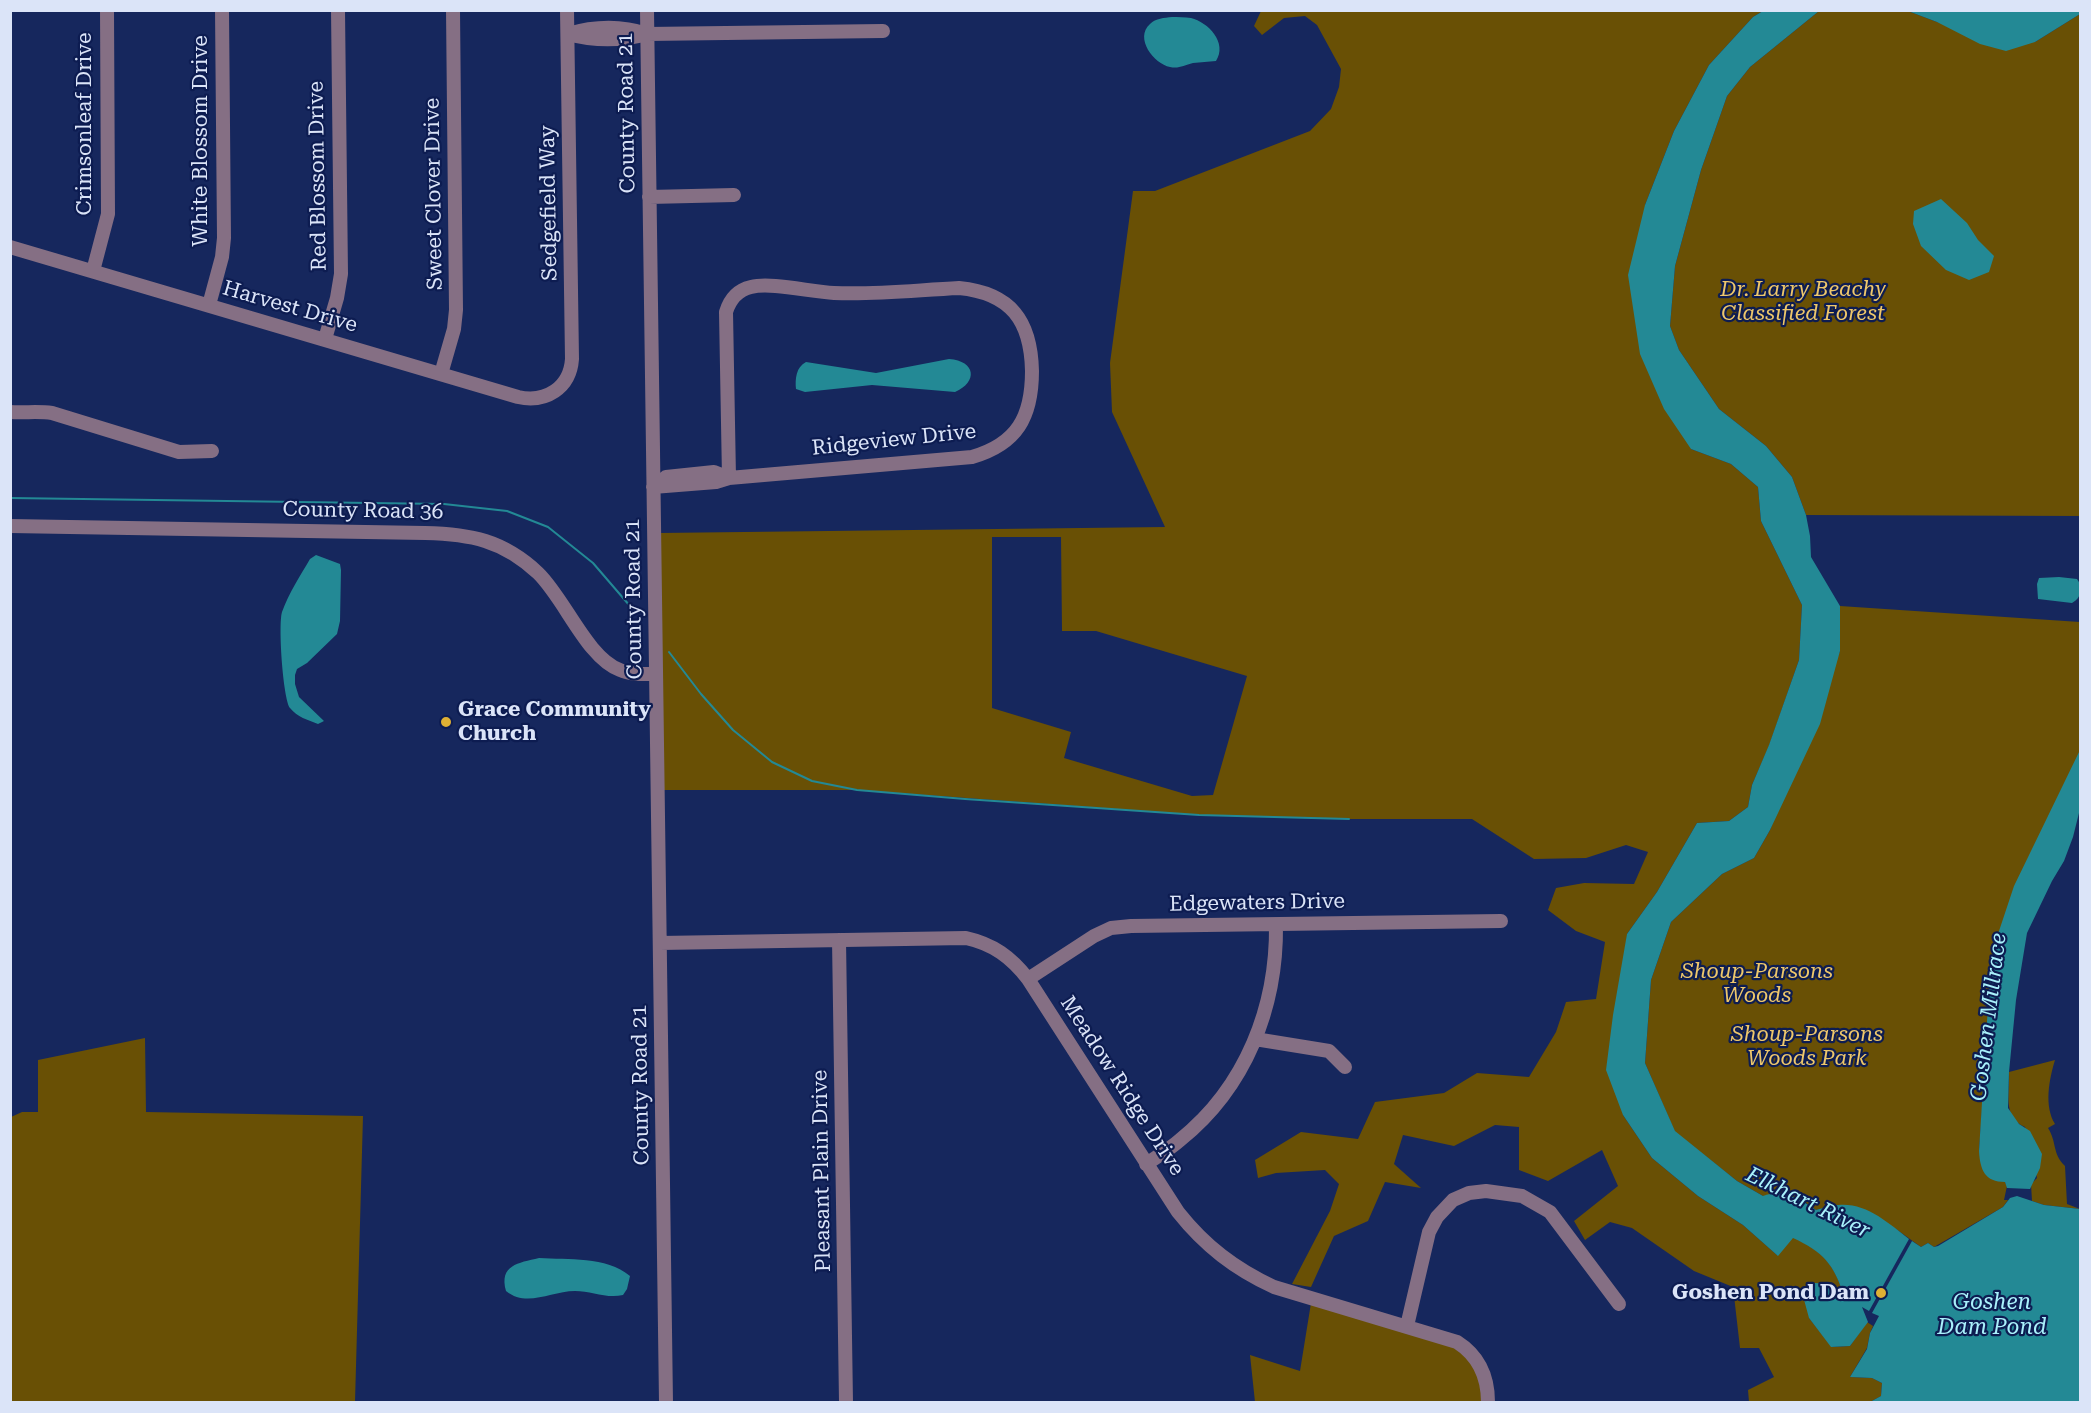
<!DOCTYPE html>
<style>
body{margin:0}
#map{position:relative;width:2091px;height:1413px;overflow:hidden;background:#16275d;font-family:"Roboto Serif",serif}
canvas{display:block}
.frame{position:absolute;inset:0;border:12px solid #dbe4f8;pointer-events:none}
</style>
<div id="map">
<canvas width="2091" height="1413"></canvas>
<div class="frame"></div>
</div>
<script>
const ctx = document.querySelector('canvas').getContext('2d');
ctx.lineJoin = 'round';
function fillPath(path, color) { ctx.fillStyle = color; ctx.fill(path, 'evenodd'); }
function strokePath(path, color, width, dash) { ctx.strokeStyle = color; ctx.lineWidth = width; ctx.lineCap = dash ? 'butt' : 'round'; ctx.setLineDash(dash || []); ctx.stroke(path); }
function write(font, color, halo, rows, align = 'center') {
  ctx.font = font + ' "Roboto Serif",serif'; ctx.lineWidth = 4.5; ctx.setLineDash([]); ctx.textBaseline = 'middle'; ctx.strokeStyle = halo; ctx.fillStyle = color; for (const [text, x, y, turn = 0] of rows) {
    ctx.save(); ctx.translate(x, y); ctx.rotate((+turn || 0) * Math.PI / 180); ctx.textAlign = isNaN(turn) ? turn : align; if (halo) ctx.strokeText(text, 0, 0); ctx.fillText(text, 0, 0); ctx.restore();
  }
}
fillPath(new Path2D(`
 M1261 11H1763L1753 17 1709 65 1674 131 1645 205 1691 449 1731 464 1758 487 1761 521 1802 605 1799 660 1769 746 1752 785 1748 807 1729 821 1697 823 1657 892 1627 934 1623 1115 1652 1158 1698 1196 1743 1225 1777 1255 1793 1237C1825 1253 1833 1263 1845 1297L1840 1298 1836 1297 1809 1318 1832 1347 1850 1346 1867 1322 1873 1326 1870 1333 1867 1348 1850 1377 1872 1378 1882 1383 1881 1396 1870 1402H1749L1748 1390 1774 1377 1759 1348H1740L1733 1287 1694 1271 1632 1228 1610 1222 1585 1240 1574 1221 1618 1186 1602 1150 1548 1181 1519 1170V1127L1495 1125 1454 1146 1403 1135 1394 1164 1421 1188 1385 1182 1368 1221 1334 1236 1311 1287 1292 1284 1330 1211 1339 1184 1325 1170 1276 1173 1258 1178 1255 1160 1301 1132 1358 1139 1375 1102 1444 1093 1477 1073 1529 1077 1556 1032 1566 1002 1596 999 1605 942 1576 931 1548 910 1556 888 1584 883 1634 884 1648 852 1626 845 1586 858 1534 859 1472 819H1349L1199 815 857 790H662L659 533 1165 527 1112 412 1110 363 1133 191H1155L1310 131 1331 109 1339 87 1341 69 1317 25 1305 16 1284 18 1262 35 1254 26ZM992 537H1061L1062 631H1096L1247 676 1213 795 1192 796 1064 758 1071 732 992 708Z
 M1819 11H1908L1937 22 2035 42 2080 14V516L1806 515 1792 477 1766 446 1719 409 1679 350 1670 326 1675 266 1701 170 1727 96 1750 67Z
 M1840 606 2080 622V798L1996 940 1994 953 1979 1151 2005 1182 2007 1186 2004 1200H2008L2003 1207 1934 1247 1928 1243 1921 1247 1896 1229 1838 1205 1816 1210 1798 1197 1763 1196 1737 1181 1675 1132 1645 1063 1651 980 1671 922 1722 874 1754 858 1770 830 1840 651Z
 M145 1038 146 1112 363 1116 355 1402H11V1117L22 1112H38V1060Z
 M2055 1060C2049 1080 2044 1106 2055 1124L2048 1128C2057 1142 2052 1154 2065 1166L2067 1204 2080 1209 2044 1205 2032 1201 2031 1184 2037 1178 2025 1127C2002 1117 2010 1093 2009 1072Z
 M1311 1303 1447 1343 1468 1358 1480 1378 1483 1402H1255L1250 1355 1300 1371Z`), '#695005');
fillPath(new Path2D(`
 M2080 10V14L2035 42 2006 51 1980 44 1937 22 1908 11Z
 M1763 11H1819L1750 67 1727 96 1701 170 1675 266 1670 326 1679 350 1719 409 1766 446 1792 477 1806 515 1810 536 1811 557 1840 606V651L1820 724 1770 830 1754 858 1722 874 1671 922 1651 980 1645 1063 1675 1131 1737 1181 1763 1196C1782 1188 1799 1198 1816 1210 1823 1208 1831 1205 1839 1205 1867 1203 1888 1223 1909 1239L1869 1311 1862 1307 1868 1322 1850 1346 1831 1347 1809 1318 1803 1296 1815 1283 1832 1284 1836 1297 1840 1298 1844 1296C1834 1264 1823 1252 1793 1238L1778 1256 1743 1225 1698 1196 1652 1158 1623 1115 1606 1070 1613 1015 1627 934 1657 892 1697 823 1729 821 1748 807 1752 785 1769 745 1799 660 1802 605 1761 521 1758 487 1731 464 1691 449 1664 409 1640 354 1628 275 1645 205 1674 131 1709 65 1753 17Z
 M1172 17C1178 17 1185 17 1191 18 1208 22 1228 43 1216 61 1208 62 1201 62 1193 63 1184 65 1179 69 1170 67 1154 64 1134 38 1150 24 1156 18 1164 18 1172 17Z
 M1941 199 1967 223 1978 240 1994 256 1989 272 1969 280 1946 270 1921 246 1913 224 1914 211Z
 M949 359C976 361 978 382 955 392L872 385 805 392 796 389C795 379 796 367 806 362L876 373Z
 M316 555 340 564 341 570 340 621 337 634 307 663 297 669 295 675V684L299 697 324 721 318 724C308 720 297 717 290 708 283 698 278 625 282 612 289 593 300 576 310 559Z
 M2059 577 2077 579C2083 587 2082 598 2072 603L2038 599 2037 584 2039 578Z
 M2080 750V809L2073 837 2064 861 2052 881 2027 933 2016 1000 2009 1072 2008 1108 2019 1124 2030 1131 2042 1154 2040 1168 2030 1189 2007 1188 2005 1182C1985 1182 1980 1170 1979 1151L1989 989 1996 940 2014 886Z
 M2017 1196 2044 1205 2080 1209V1402H1870L1881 1396 1882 1383 1872 1378 1850 1377 1867 1349 1870 1333 1879 1316 1872 1313 1912 1241 1921 1247 1928 1243 1934 1247 1938 1246 2003 1207 2010 1198Z
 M539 1258C568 1260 606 1256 630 1276L627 1289 623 1295C607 1299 591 1291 575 1291 551 1291 527 1308 506 1291 499 1265 518 1263 539 1258Z`), '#238995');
strokePath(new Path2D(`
 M10 498 444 504 507 511 548 527 593 563 636 613
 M669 652 701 694 733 730 772 762 812 781 857 790 965 799 1199 815 1349 819`), '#238995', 2);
strokePath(new Path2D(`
 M647 10 666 1402
 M568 34C594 41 621 41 647 34L883 31
 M568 34C595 26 620 25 647 34
 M649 197 734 195
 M10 247 518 397C546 403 570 388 572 359L567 10
 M93 271 108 214 107 10
 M209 305 222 257 224 238 222 10
 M325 339 337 298 341 274 338 10
 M441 374 454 329 456 310 453 10
 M10 412C25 413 38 411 52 413L179 452 212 451
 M666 477 714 472 729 478
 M653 487 716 482 729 478 972 457C1017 444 1032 417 1032 371 1031 321 1011 293 959 288 917 290 876 295 834 293 811 292 771 282 751 287 738 290 730 299 726 312L729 478
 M10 526 425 533C470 534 503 540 538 573 565 599 587 658 620 670 631 675 644 674 656 674
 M839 940 846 1402
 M660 943 966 938C993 944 1011 957 1028 979L1178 1212C1205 1246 1235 1269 1274 1287L1457 1342C1479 1356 1488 1377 1488 1402
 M1028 979 1094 936 1111 928 1131 926 1501 921
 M1255 1039 1329 1051 1345 1067
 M1146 1164C1158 1156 1170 1149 1180 1140 1246 1087 1277 1007 1276 925
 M1407 1326 1429 1232 1437 1217 1453 1200 1469 1193 1486 1191 1522 1196 1550 1212 1619 1304`), '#856f84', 14);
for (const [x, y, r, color] of [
 [446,722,6,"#dfb034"],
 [1881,1293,6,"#dfb034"]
]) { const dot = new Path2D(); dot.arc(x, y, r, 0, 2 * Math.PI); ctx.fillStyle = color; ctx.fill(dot); strokePath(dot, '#0d1c51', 2); }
write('21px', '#dbe4f8', '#0d1c51', [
 ["County Road 21",627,113,-91],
 ["Crimsonleaf Drive",85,124,-90],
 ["White Blossom Drive",201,141,-90],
 ["Red Blossom Drive",318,176,-91],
 ["Sweet Clover Drive",434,194,-91],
 ["Sedgefield Way",549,203,-91],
 ["Harvest Drive",290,307,16],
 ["Ridgeview Drive",894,440,-6],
 ["County Road 36",363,511,1],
 ["County Road 21",634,599,-91],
 ["Edgewaters Drive",1257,903,-1],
 ["County Road 21",641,1085,-91],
 ["Meadow Ridge Drive",1122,1086,57],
 ["Pleasant Plain Drive",822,1171,-91]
]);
write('italic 21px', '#eec76b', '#0d1c51', [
 ["Dr. Larry Beachy",1803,290],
 ["Classified Forest",1803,314],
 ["Shoup-Parsons",1757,972],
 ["Woods",1757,996],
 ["Shoup-Parsons",1807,1035],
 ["Woods Park",1807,1059]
]);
write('bold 21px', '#dbe4f8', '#0d1c51', [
 ["Grace Community",458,710],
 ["Church",458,734],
 ["Goshen Pond Dam",1869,1293,"right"]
], 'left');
write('italic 22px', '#a9f1fb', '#0d1c51', [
 ["Goshen Millrace",1989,1017,-83],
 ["Elkhart River",1808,1203,26],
 ["Goshen",1992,1303],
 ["Dam Pond",1992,1328]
]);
</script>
